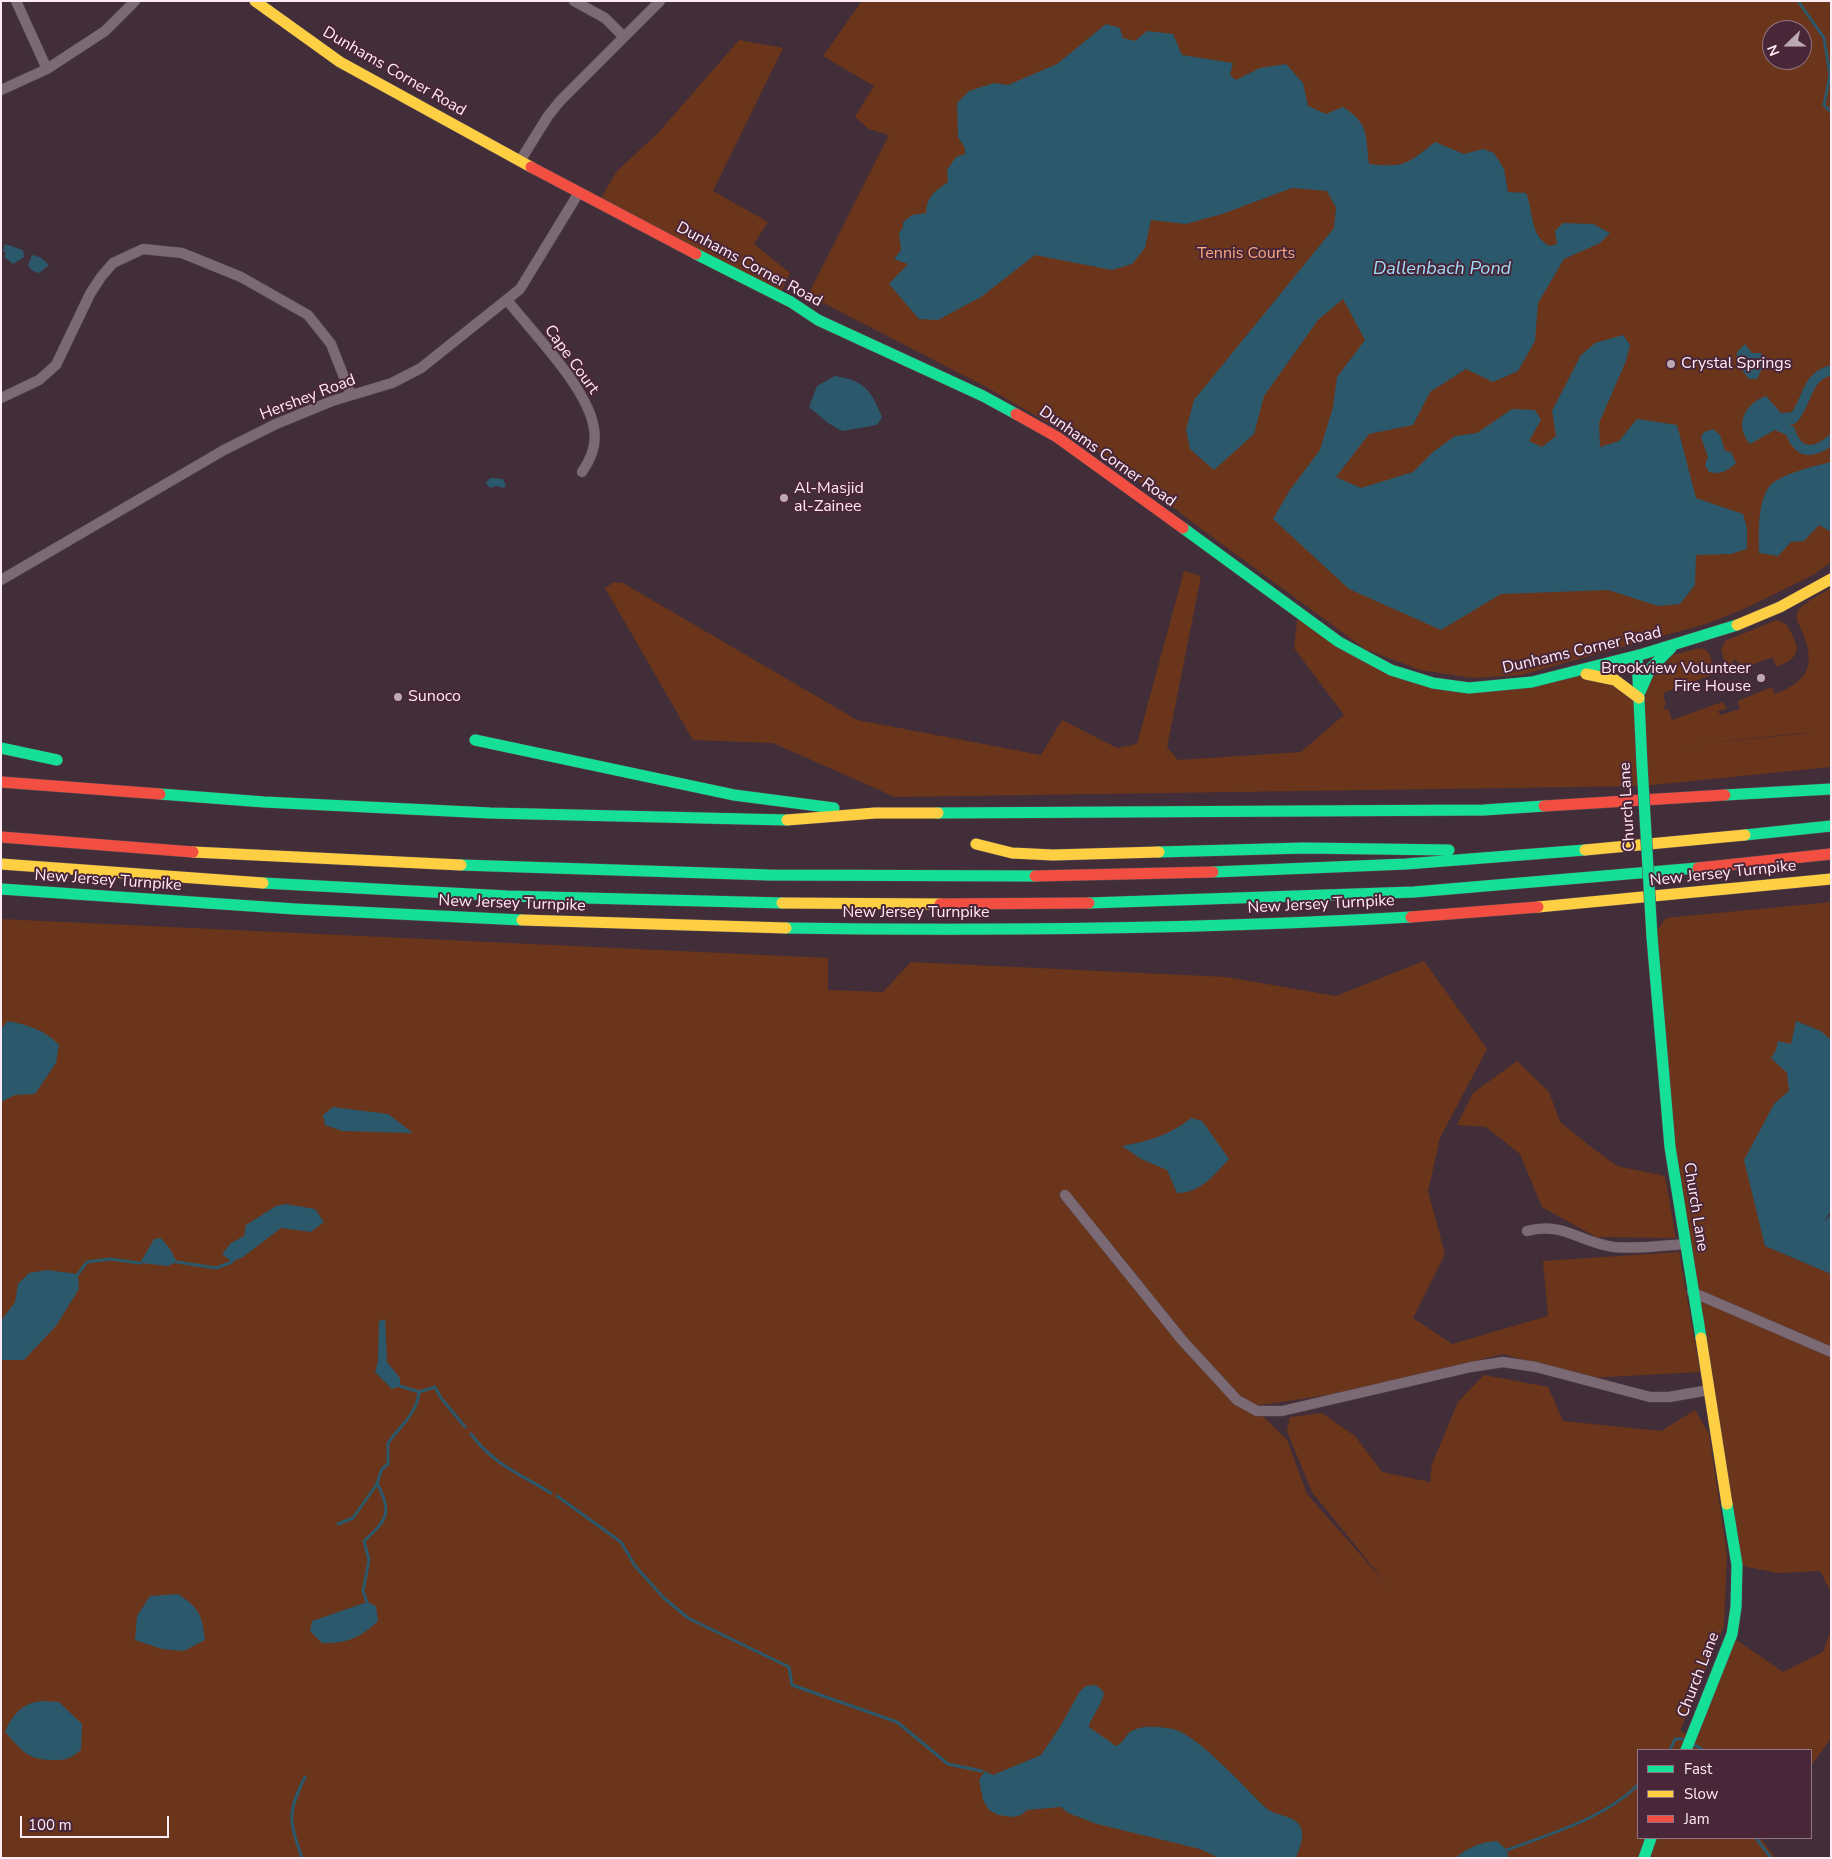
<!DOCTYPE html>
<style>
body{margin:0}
#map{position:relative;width:1832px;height:1859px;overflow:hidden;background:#422e38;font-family:"Nunito Sans",sans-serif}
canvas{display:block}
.frame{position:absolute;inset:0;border:2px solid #ffebf4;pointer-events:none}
.legend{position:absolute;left:1637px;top:1749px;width:175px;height:90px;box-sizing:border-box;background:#4a2639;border:1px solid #927584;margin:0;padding:6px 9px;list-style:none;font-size:15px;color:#ffebf4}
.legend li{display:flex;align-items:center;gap:10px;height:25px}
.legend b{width:25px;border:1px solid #927584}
.north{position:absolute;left:1762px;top:20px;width:50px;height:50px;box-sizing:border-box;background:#4a2639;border:1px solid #927584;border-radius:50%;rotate:248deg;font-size:14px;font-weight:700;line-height:20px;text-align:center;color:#ffebf4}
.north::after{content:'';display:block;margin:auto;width:18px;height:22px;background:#bda9b2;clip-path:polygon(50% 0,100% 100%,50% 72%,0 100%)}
.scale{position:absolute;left:20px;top:1816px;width:149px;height:22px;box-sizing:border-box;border:2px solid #ffebf4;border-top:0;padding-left:6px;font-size:15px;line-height:18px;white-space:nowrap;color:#ffebf4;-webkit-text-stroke:4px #4a2639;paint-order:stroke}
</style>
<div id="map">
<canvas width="1832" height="1859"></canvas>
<div class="frame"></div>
<ul class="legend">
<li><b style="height:6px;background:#16e098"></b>Fast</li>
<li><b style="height:6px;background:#ffcf43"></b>Slow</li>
<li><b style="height:6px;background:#f24e42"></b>Jam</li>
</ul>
<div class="north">N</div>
<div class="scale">100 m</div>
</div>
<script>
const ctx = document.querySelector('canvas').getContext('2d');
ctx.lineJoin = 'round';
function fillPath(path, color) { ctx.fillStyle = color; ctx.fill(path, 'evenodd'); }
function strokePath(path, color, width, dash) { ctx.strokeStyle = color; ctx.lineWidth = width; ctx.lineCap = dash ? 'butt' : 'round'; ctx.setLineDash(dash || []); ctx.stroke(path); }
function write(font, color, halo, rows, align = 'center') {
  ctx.font = font + ' "Nunito Sans",sans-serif'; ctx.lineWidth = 4; ctx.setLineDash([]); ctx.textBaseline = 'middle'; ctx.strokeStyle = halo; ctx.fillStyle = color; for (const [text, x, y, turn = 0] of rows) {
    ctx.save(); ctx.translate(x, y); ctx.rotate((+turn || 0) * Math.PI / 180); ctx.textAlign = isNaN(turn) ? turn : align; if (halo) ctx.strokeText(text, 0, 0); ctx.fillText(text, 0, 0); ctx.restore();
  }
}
fillPath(new Path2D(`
 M862 1H1831V562L1813 575 1746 608 1706 624 1521 675 1472 678 1420 670 1365 649 1200 528 1110 459 988 388 808 295 889 135 869 129 855 117 874 86 823 56ZM1772 30H1802V60H1772Z
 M739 40 783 48 713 191 768 222 754 244 790 273 779 297 598 203 617 171 659 132Z
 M1184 571 1201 576 1167 747 1178 760 1301 752 1344 715 1294 648 1298 614 1339 642 1445 686 1572 673 1622 689 1627 698 1645 700 1648 683 1673 655 1699 648 1706 650 1710 655 1714 674 1663 693 1666 705 1663 706 1665 710 1668 709 1672 720 1722 702 1727 708 1718 711 1720 715 1740 709 1738 701 1772 687 1775 694C1809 681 1816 664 1802 631 1800 626 1795 619 1797 613 1799 605 1823 593 1831 588V767L1643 786 895 797 773 743 693 740 605 588 614 582 623 583 857 720 1041 755 1062 720 1117 748 1137 744ZM1802 733H1809L1678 746Z
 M1777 620 1786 624C1800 647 1803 657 1776 667L1773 658H1770L1740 669 1738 662 1734 659 1732 664 1735 672 1727 669 1721 650 1725 641Z
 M1831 902V1050L1765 1246 1831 1274V1592L1820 1571 1778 1573 1737 1565 1692 1292 1652 937 1666 918Z
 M1 919 828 958V990L883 992 911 962 1226 977 1336 996 1424 961 1487 1049 1440 1138 1428 1191 1445 1254 1413 1318 1452 1344 1548 1316 1543 1261 1679 1252 1700 1372 1588 1378 1503 1354 1347 1392 1248 1407 1257 1411 1287 1440 1307 1494 1389 1587 1312 1492 1287 1431 1290 1417 1322 1413 1355 1436 1382 1472 1430 1482 1432 1464 1458 1402 1484 1375 1548 1387 1563 1421 1661 1431 1695 1410 1709 1434 1727 1554 1724 1626 1680 1731 1687 1734 1680 1750H1638V1838H1646L1641 1858H1Z
 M1517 1061 1549 1092 1560 1122 1591 1147 1617 1166 1665 1176 1676 1238 1596 1237 1542 1207 1520 1154 1486 1127 1457 1125 1473 1093Z
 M1831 1630V1738L1811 1766V1750H1691L1735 1639 1783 1672 1823 1652Z
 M1656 1838H1760L1776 1858H1650Z`), '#6a351a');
fillPath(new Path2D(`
 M1106 24 1120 28 1123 38 1135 41 1147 31 1173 34 1182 55 1233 63 1230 75 1236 80 1260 68 1286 64 1303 83 1308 106 1326 114 1343 107C1370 124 1365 135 1369 164 1405 168 1407 164 1435 142L1464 154 1483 149 1494 153 1504 169 1508 192 1526 193C1534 211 1529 236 1550 246L1557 244 1555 231 1563 223 1593 224 1610 233 1600 243 1564 259 1538 303 1535 341 1518 371 1493 382 1466 369 1430 392 1413 425 1369 434 1336 477 1361 488 1413 472 1433 452 1455 436 1477 433 1512 409 1535 410 1541 420 1529 441 1542 447 1556 436 1552 411 1581 355 1595 343 1623 335 1630 345 1626 361 1599 423 1600 447 1619 441 1637 419 1677 425 1696 498 1743 514 1747 528V549L1731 554 1696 555 1695 585 1680 604 1658 606 1608 590 1501 594 1441 630 1349 589 1273 519 1290 490 1320 450 1333 407 1337 377 1365 340 1343 299 1318 320 1264 396 1254 434 1214 470 1190 449 1186 430 1194 400 1334 228 1336 208 1327 191 1292 188 1222 214 1186 224 1151 220 1145 248 1132 264 1112 270 1035 255 981 297 938 320 919 319 889 284 908 264 894 259 901 250 899 233 903 227V222L912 215 926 213C927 196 935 191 948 182L947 170 956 157 965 154V148L958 137 957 103 969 91 994 83 1008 85 1057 64Z
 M5 244 23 250 24 257 13 264 4 257 6 253 3 251Z
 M32 255 40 257 49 265 39 273 33 271 28 266Z
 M1745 344 1752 353H1761L1765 362 1757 379H1749L1736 362 1737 352Z
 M835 376C865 381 871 390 882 417L877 425 842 431 828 423 809 407 817 386Z
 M1766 396 1781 413 1793 412 1789 436 1775 430 1750 444C1734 425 1744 404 1766 396Z
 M1713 429 1720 435 1725 451 1731 452 1736 463C1727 471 1721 475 1709 472L1705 465 1708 457 1701 437 1704 432Z
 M1831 462V532L1819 525 1804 541 1791 542 1778 556 1759 553C1759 533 1757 504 1769 487 1779 474 1815 466 1831 462Z
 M490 478 503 479 506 485 504 488 496 486 490 488 486 483Z
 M8 1021C28 1025 45 1030 59 1045L56 1063 35 1094 15 1095 1 1102V1029Z
 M1796 1021 1821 1031 1831 1040V1211L1824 1221 1831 1215V1274L1765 1246 1744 1160 1774 1104 1789 1091 1787 1073 1771 1058 1776 1050 1778 1041 1791 1044Z
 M333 1107 388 1114 413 1133 342 1131 325 1125 323 1115Z
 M1191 1118 1202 1121 1229 1159C1214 1175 1201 1193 1177 1193L1167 1170 1141 1159 1122 1146C1149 1141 1170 1135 1191 1118Z
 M286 1204 315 1209 324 1222 311 1232 281 1228 243 1257 232 1262 222 1254 231 1243 244 1236 246 1225 276 1206Z
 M161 1238 170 1249 177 1262 168 1266 140 1263 154 1239Z
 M47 1270 78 1274 79 1289 56 1326 24 1360H1V1321L15 1302 18 1284 29 1273Z
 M385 1319 387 1362 400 1378V1386L392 1389 375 1372 378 1361 379 1321Z
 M178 1594C199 1608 202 1614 205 1640L184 1651 162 1649 135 1640 137 1616 150 1596Z
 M367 1602 376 1606 378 1621C360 1638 346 1644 322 1643L310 1631 312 1621Z
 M1095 1685 1100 1688 1104 1693C1102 1705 1089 1721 1089 1727L1116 1746C1122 1744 1124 1738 1129 1733 1140 1724 1161 1727 1173 1729 1198 1735 1246 1789 1266 1808 1276 1817 1295 1814 1301 1828 1305 1837 1299 1849 1296 1858H1219L1200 1849 1097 1824 1068 1813 1061 1807 1027 1810 1021 1815 1013 1817 998 1815 989 1810 983 1800 979 1780 985 1771 993 1775 1041 1755 1060 1727 1080 1691 1086 1686Z
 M42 1701 59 1702 82 1724 81 1750C68 1760 67 1760 51 1760 27 1760 21 1749 5 1732 13 1714 22 1703 42 1701Z
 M1497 1841 1507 1850 1508 1858H1455C1469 1847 1481 1842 1497 1841Z`), '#2c586c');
strokePath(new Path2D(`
 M1798 1 1824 38 1830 75 1824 105 1831 112
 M177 1262 216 1268 232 1262
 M78 1274 87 1262 110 1259 140 1263
 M419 1392 435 1387 441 1398 465 1427
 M471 1434C494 1465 520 1474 551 1493
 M557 1496 621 1542 635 1566 664 1598 688 1618 789 1667 792 1685 897 1722 948 1764 982 1771
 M338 1524 353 1518 377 1484
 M367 1602 363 1591 369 1560 364 1541C388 1519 392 1513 377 1483L382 1469 388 1464V1443C400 1426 417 1414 419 1392L400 1386
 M1695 1745 1703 1750
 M1670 1750 1675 1739H1682
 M1756 1838 1771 1858
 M1507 1850C1552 1833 1603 1819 1638 1785
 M302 1858C289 1820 287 1813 305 1777`), '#2c586c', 3);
strokePath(new Path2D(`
 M1793 419C1808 402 1805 377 1831 370
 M1790 430C1797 454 1813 455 1831 440`), '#2c586c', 10);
const street = new Path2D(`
 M16 1 47 69
 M574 1 605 18 624 37
 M1 90 47 69 105 31 135 1
 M520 161 548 116 560 101 660 1
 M507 300C532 332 589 389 594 429 597 445 591 459 582 472
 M1 398 39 380 56 365 90 294 101 277 113 263 143 249 182 253 241 277 308 315 331 344 351 395
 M1 580 224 450 276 424 332 401 392 383 421 368 520 289 578 194
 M1065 1195 1182 1340 1237 1400 1257 1411H1282L1471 1367 1503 1362 1536 1367 1650 1397H1669L1709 1390
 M1527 1231C1563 1221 1580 1243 1614 1247 1637 1249 1661 1246 1684 1244
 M1692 1292 1831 1352`);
const fast = new Path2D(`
 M696 254 791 302 818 320 983 396 1016 414
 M1183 528 1339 642 1391 670 1433 683 1469 688 1532 682 1643 654 1737 625
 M1637 656 1642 765
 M1640 692 1650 669 1671 648
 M475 740 734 795 834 808
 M1 748 57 760
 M160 794 264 802 490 813 787 820
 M1725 795 1831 789
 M938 813 1484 810 1544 806
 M1745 835 1831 826
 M1159 852 1304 848 1449 850
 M461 865 769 875 1035 876
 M1213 872 1406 864 1585 850
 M263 883 507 896 782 903
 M1 889 295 909 522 920
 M1089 903 1414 892 1698 868
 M786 928C995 931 1203 929 1411 917
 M1652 937 1670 1147 1701 1338
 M1686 1750 1732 1634 1736 1607 1737 1565 1727 1504
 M1644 1858 1651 1838`);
const slow = new Path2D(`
 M255 1 340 62 531 167
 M1737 625 1780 607 1831 579
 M1586 674 1615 680 1639 698
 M787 820 875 813H938
 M976 844 1012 853 1053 855 1159 852
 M1585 850 1745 835
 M193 852 461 865
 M1 864 263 883
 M782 903 940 904
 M1538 907 1831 879
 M522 920 786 928
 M1701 1338 1727 1504`);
const jam = new Path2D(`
 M531 167 696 254
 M1016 414 1057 437 1183 528
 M1 782 160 794
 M1544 806 1725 795
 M1 837 193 852
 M1698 868 1831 854
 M1035 876 1213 872
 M940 904 1089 903
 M1411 917 1538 907`);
strokePath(street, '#5b4a52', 11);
strokePath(fast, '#5b4a52', 12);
strokePath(slow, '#5b4a52', 12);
strokePath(jam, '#5b4a52', 12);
strokePath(street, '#7b6a73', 10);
strokePath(fast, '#16e098', 11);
strokePath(slow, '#ffcf43', 11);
strokePath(jam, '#f24e42', 11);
const fastBridge = new Path2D(`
 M1642 765 1652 937`);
strokePath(fastBridge, '#5b4a52', 12, []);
strokePath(fastBridge, '#16e098', 11);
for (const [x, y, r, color] of [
 [1671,364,5,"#bda9b2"],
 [784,498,5,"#bda9b2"],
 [1761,678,5,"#bda9b2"],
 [398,697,5,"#bda9b2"]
]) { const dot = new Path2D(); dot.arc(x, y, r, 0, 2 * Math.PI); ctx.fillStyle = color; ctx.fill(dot); strokePath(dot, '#4a2639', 2); }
write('16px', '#ffebf4', '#4a2639', [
 ["Dunhams Corner Road",394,72,30],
 ["Dunhams Corner Road",749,265,28],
 ["Cape Court",571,360,54],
 ["Hershey Road",308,398,-21],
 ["Dunhams Corner Road",1107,457,35],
 ["Dunhams Corner Road",1582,651,-13],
 ["Church Lane",1628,807,-93],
 ["New Jersey Turnpike",1723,874,-6],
 ["New Jersey Turnpike",108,881,4],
 ["New Jersey Turnpike",512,904,2],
 ["New Jersey Turnpike",1321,905,-3],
 ["New Jersey Turnpike",916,913],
 ["Church Lane",1695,1207,81],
 ["Church Lane",1699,1675,-69]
]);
write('16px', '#faa87d', '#4a2639', [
 ["Tennis Courts",1246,254]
]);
write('16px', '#ffebf4', '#4a2639', [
 ["Crystal Springs",1681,364],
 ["Al-Masjid",794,489],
 ["al-Zainee",794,507],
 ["Brookview Volunteer",1751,669,"right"],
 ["Fire House",1751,687,"right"],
 ["Sunoco",408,697]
], 'left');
write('italic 18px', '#9fdefb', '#4a2639', [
 ["Dallenbach Pond",1442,270]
]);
</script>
